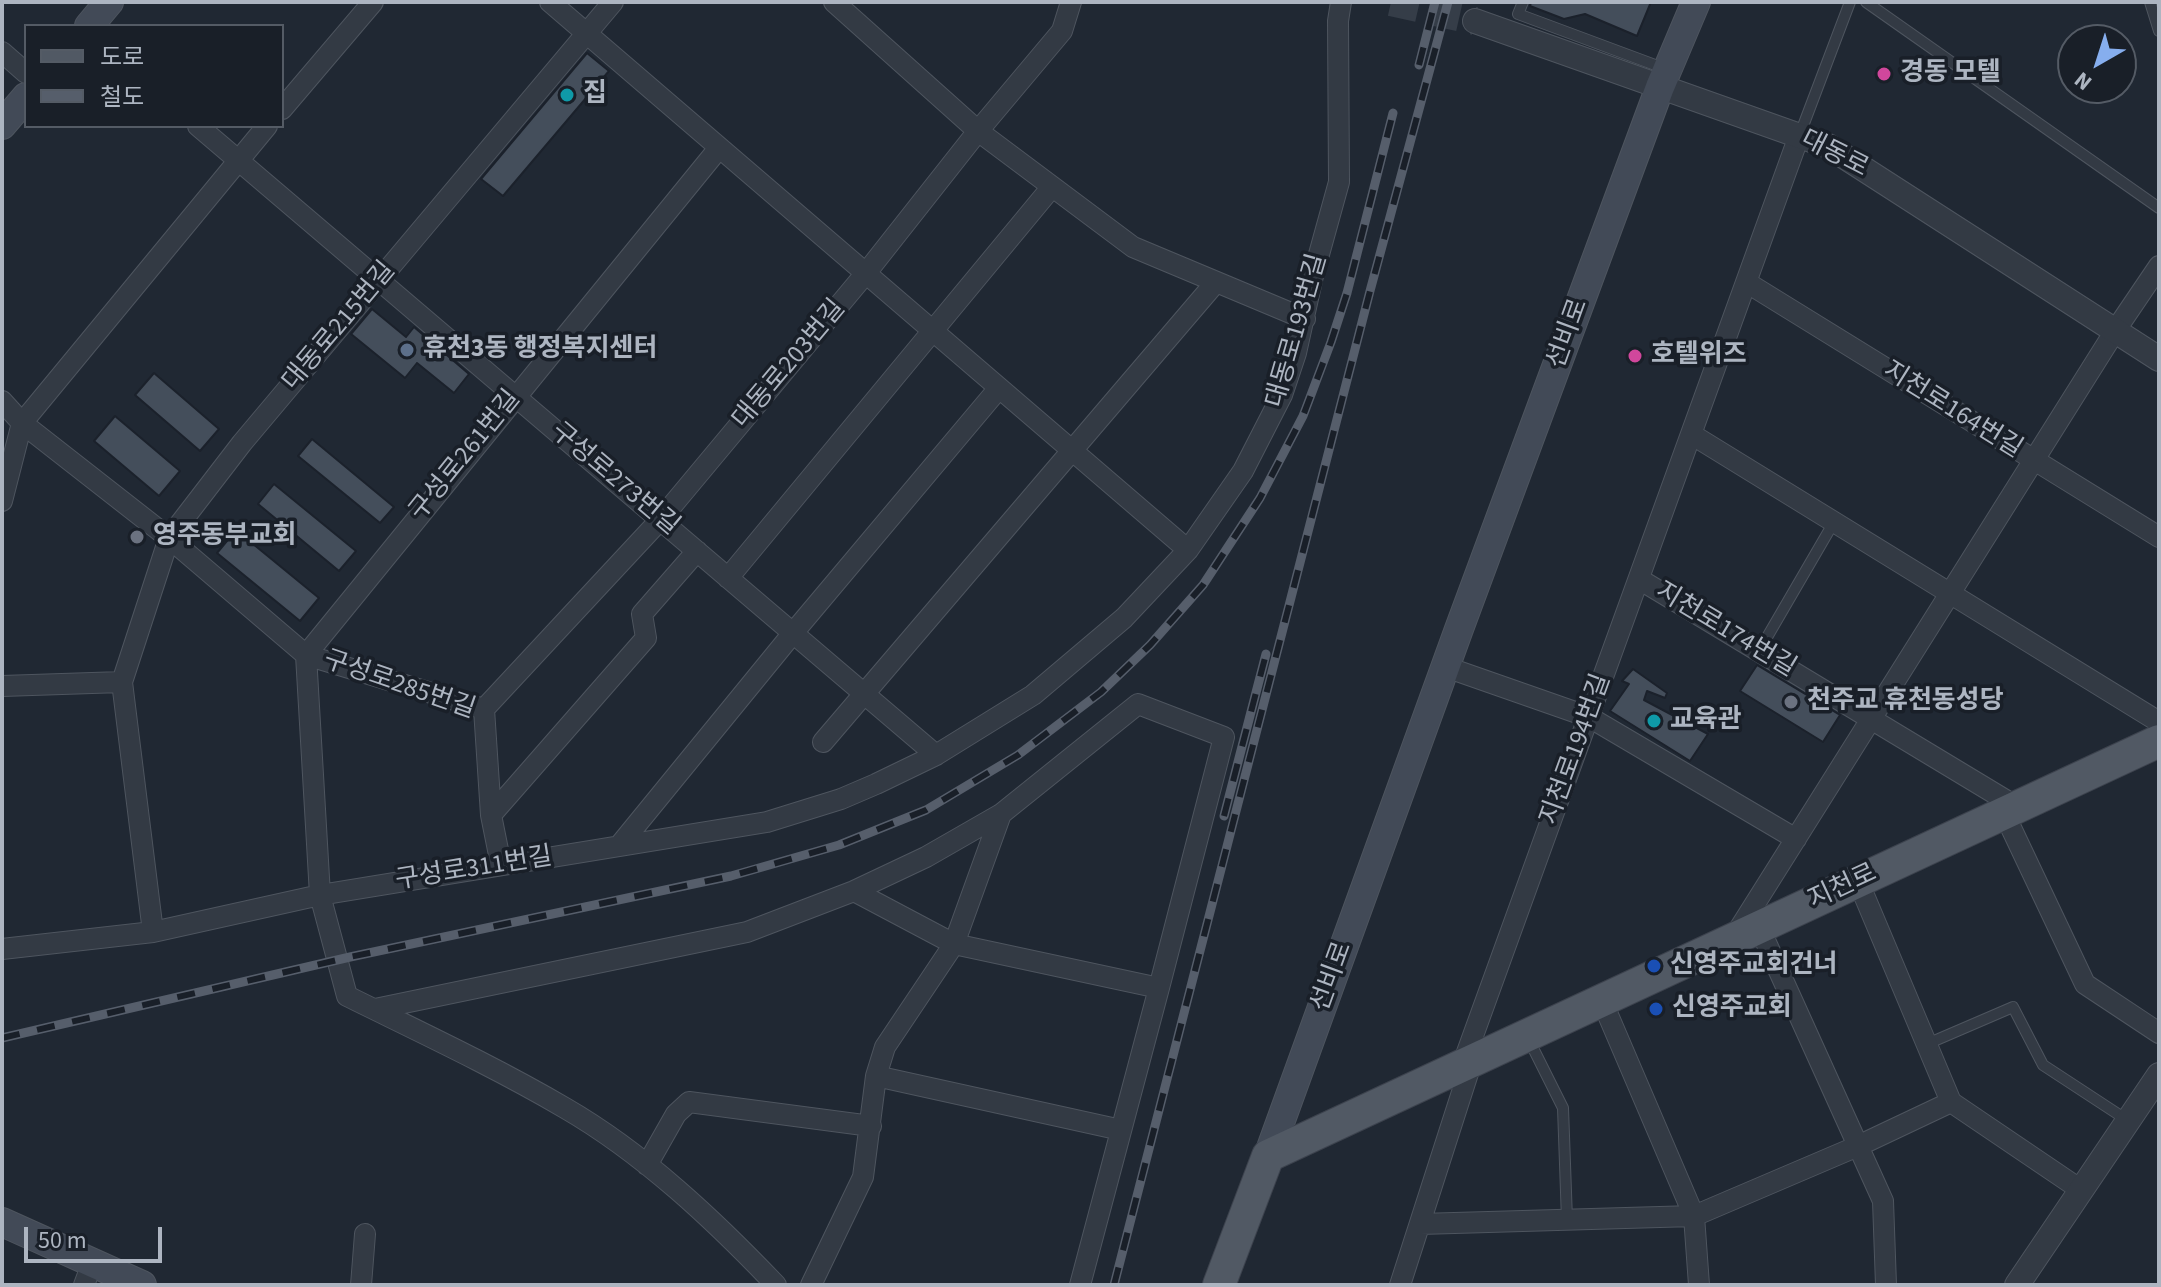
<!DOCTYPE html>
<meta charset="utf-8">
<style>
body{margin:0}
#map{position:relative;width:2161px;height:1287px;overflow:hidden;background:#202833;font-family:"Source Sans 3","Noto Sans KR",sans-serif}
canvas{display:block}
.frame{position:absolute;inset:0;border:4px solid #adb5c1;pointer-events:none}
.legend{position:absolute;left:24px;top:24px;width:260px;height:104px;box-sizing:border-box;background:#191f28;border:2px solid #545b65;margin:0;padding:10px 14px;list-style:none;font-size:24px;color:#adb5c1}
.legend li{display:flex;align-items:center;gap:16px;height:40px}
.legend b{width:40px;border:2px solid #545b65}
.north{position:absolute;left:2057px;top:24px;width:80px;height:80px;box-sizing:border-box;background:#191f28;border:2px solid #545b65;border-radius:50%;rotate:219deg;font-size:22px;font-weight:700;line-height:32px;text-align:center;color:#adb5c1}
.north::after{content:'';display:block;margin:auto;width:28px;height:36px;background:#86aeee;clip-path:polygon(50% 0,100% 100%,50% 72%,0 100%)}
.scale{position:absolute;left:24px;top:1227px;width:138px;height:36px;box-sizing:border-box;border:4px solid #adb5c1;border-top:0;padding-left:10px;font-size:24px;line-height:28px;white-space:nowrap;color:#adb5c1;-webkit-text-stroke:6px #191f28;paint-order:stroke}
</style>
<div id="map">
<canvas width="2161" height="1287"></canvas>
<div class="frame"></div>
<ul class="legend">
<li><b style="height:10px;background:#515964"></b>도로</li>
<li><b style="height:10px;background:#565e6b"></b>철도</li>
</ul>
<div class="north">N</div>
<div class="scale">50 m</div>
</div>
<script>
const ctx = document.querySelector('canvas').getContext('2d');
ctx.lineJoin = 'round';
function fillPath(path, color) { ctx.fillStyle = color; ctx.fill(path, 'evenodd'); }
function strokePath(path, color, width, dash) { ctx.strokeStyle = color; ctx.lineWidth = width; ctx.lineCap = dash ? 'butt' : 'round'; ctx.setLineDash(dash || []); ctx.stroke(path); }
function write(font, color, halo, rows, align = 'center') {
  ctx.font = font + ' "Source Sans 3","Noto Sans KR",sans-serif'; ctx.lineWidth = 7; ctx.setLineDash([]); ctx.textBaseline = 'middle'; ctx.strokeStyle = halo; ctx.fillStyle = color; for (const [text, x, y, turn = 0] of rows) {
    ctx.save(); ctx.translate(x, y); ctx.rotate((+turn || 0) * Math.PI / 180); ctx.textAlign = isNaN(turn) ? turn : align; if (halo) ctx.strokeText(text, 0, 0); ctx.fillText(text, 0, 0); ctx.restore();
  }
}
const building = new Path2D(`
 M1531 2H1651L1637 36 1585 14 1564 19 1530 6Z
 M587 53 609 71 503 196 481 179Z
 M372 309 406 337 414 327 469 374 454 393 417 363 405 378 351 334Z
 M154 373 219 429 200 451 135 395Z
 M115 416 180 471 159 496 94 441Z
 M312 439 394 507 380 523 298 456Z
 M274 484 356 551 339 571 258 504Z
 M236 530 319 598 300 621 217 553Z
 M1757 665 1840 715 1823 742 1740 691Z
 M1633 669 1667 693 1665 698 1647 691 1644 700 1708 734 1690 761 1610 711 1629 684 1622 681Z`);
fillPath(building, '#444e5b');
strokePath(building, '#1b212b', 2);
strokePath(new Path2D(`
 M1391 2 1475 21`), '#353d48', 28, [28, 14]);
const service = new Path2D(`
 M1523 2 1518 14 1666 69
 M1866 2 2159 208
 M2150 2 2159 31
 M1800 134 1850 2
 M1759 651 1834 522
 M1528 1038 1563 1108 1567 1220
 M1927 1044 2013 1007 2043 1065 2127 1120`);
const minor = new Path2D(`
 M550 2 1188 550
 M834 2 978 131 1133 247 1305 319
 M2 52 26 73
 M282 109 373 2
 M198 126 936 755
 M719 148 306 655 320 895 347 996C420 1032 495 1067 565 1108 643 1153 714 1220 776 1285
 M1746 282 2159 537
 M2 401 22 423 169 538 306 655 484 709
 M1691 434 2159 722
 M2 501 22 423 267 126
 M728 578 1051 188
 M1639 579 2017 807
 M1446 667 1589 717 1796 839
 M2 686 122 682
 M484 709 660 520 866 273 978 131 1062 31 1071 2
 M484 709 491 815 501 865
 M823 742 1216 282
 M2004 813 2085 984 2159 1033
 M1001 814 954 944 885 1047 876 1076 1121 1130
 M491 815 646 638 642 614 697 551
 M619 846 793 633 999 388
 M1858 881 1951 1102 2081 1190
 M1759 927 1883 1201 1886 1285
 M153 932 122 682 169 538 242 443 613 2
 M1734 937 2115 331 2159 266
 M2 949 153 932 320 895 767 822 841 799 876 784 936 755 1033 695 1124 618 1188 550 1243 471 1282 395 1296 353 1313 276 1339 182 1338 21 1341 2
 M1602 1001 1694 1216 1699 1285
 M375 1009 747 932 854 891 926 857 1001 814 1138 704 1224 737 1159 988 954 944 854 891
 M1462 1066 1799 136
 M647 1165 676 1114 689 1102 871 1126
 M1420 1224 1694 1216 1858 1146 1951 1102
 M84 1285 93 1261
 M361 1285 365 1234
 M811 1285 863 1177 876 1076
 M1080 1285 1159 988
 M1400 1285 1472 1061`);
const tertiary = new Path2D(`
 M1475 21 1828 146 2159 359
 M2017 1285 2159 1075`);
const secondary = new Path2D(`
 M89 26 109 2
 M2 125 26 97
 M1268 1156 1459 629 1660 87 1696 2
 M2 1222 142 1285`);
const primary = new Path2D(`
 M1219 1285 1268 1156 2159 741`);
strokePath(service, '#4e555f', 12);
strokePath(minor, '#4e555f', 22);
strokePath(tertiary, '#4e555f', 26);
strokePath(secondary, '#4e555f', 30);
strokePath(primary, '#3d434e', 34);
strokePath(service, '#333a44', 10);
strokePath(minor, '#333a44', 20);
strokePath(tertiary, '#333a44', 24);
strokePath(secondary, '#424a57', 28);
strokePath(primary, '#515964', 32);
const rail = new Path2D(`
 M1419 65 1435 2
 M1224 816 1266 654
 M2 1038 350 957 731 876 839 845 926 810 1018 755 1101 692 1150 645 1203 585 1260 498 1303 416 1331 342 1347 293 1393 113
 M1114 1285 1370 291 1448 2`);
strokePath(rail, '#565e6b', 9);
strokePath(rail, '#191f28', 6, [18]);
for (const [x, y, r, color] of [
 [1884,74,8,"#d1479c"],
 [567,95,8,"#0f9aa8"],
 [407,350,8,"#5c6f8a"],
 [1635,356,8,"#d1479c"],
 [137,537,8,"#6b7280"],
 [1791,702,8,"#6b7280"],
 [1654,721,8,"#0f9aa8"],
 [1654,966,8,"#1a4fb4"],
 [1656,1009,8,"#1a4fb4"]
]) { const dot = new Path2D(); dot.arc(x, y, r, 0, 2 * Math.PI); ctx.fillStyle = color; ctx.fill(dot); strokePath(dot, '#191f28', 3); }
write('bold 26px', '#adb5c1', '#191f28', [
 ["경동 모텔",1900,74],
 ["집",583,95],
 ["휴천3동 행정복지센터",423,350],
 ["호텔위즈",1651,356],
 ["영주동부교회",153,537],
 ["천주교 휴천동성당",1807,702],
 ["교육관",1670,721],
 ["신영주교회건너",1670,966],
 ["신영주교회",1672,1009]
], 'left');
write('26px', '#adb5c1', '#191f28', [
 ["대동로",1834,155,27],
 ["대동로215번길",340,327,-50],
 ["대동로193번길",1298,331,-74],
 ["선비로",1569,334,-70],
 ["대동로203번길",790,365,-50],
 ["지천로164번길",1952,411,32],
 ["구성로261번길",466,456,-51],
 ["구성로273번길",614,480,40],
 ["지천로174번길",1725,631,31],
 ["구성로285번길",399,686,19],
 ["지천로194번길",1577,750,-70],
 ["구성로311번길",474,870,-9],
 ["지천로",1843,888,-25],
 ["선비로",1333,977,-70]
]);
</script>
